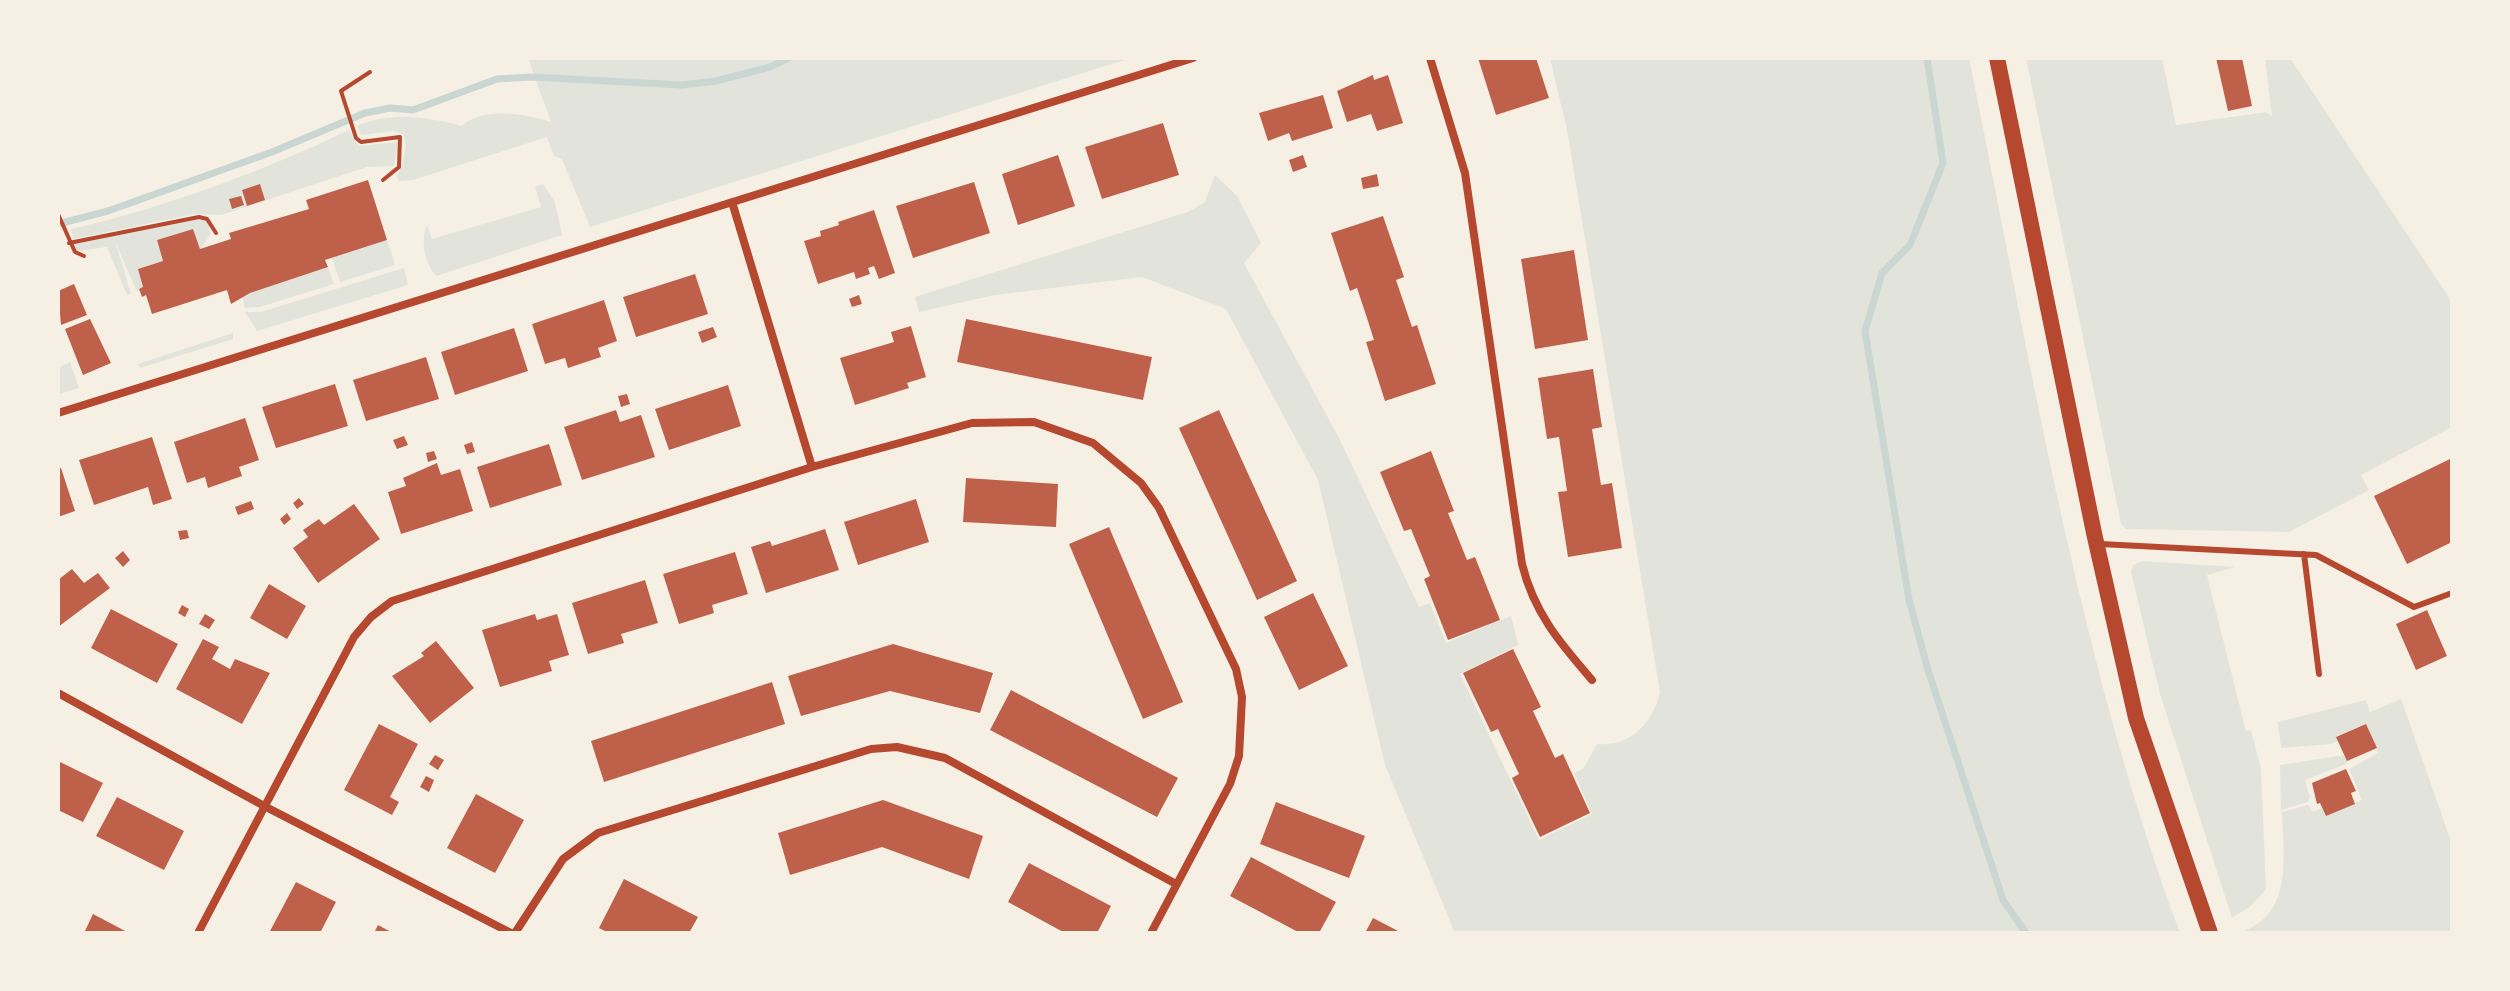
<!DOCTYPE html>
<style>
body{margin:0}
#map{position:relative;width:2510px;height:991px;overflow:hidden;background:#f6efe4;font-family:Barlow,sans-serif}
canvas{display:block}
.frame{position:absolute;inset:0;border:60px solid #f6efe4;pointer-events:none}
</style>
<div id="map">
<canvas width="2510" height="991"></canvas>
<div class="frame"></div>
</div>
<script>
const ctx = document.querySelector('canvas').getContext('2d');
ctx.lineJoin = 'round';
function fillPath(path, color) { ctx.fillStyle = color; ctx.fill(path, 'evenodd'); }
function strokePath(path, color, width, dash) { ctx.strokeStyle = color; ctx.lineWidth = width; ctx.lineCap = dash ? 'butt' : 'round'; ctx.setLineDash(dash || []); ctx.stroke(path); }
fillPath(new Path2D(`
 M528 58H1131L590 227 562 159 554 156 547 137 413 180 399 181 396 176C404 167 408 145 403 134L394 131 361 135 357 126C394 111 425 117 462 126 481 106 527 114 551 122Z
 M1550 58H1969C2029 351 2076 651 2180 933H1455L1385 765 1318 480 1226 309 1142 277 995 295 919 312 915 297 1188 212 1205 202 1215 175 1237 196 1261 243 1244 263 1339 438 1419 607 1430 603 1446 643 1511 616 1518 645 1460 674 1539 840 1592 814 1574 773 1583 769 1597 744C1630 747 1653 723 1660 692L1567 130Z
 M2026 58H2162L2176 125 2266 112 2272 116 2265 58H2290L2452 302V427L2361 475 2369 490 2289 532 2126 529 2121 524Z
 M349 130 359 146 398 142 394 166 367 167 221 215 194 214 73 239 71 229C167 207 261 172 349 130Z
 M543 184 555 202 562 235 436 276C425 264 420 240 427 226L432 239 541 207 535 187Z
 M199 219 207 222 211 234 200 249 193 229 157 240 163 261 138 269 143 287 137 292 115 241 131 294 127 295 107 247 77 251 73 244Z
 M387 240 395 265 340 282 332 258Z
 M328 267 334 284 260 307 245 308 242 298 250 293Z
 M404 268 408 285 257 331 245 312H261Z
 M233 333V339L140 368 138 364Z
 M70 362 79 388 58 394V368Z
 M2143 561 2235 567 2207 575 2246 731 2251 730 2261 769 2266 889 2251 906 2232 918 2160 694 2131 572 2133 565Z
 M2401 699 2452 844V933H2240C2294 913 2283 860 2282 812L2308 805 2313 812 2322 808 2326 816 2362 800 2349 769 2378 753 2366 724 2337 736 2338 741 2331 744 2281 748 2278 722 2366 700 2370 712Z
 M2345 755 2349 760 2346 764 2305 780 2310 797 2308 802 2281 810 2280 765Z`), '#e2e4dc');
strokePath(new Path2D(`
 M1927 58 1943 163 1910 245 1882 273 1865 331 1909 600 1928 670 2003 900 2026 933
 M58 224 108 211 272 152 365 113 390 108 413 110 497 79 532 77 682 85 716 81 770 67 789 58`), '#c9d6d2', 7);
fillPath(new Path2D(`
 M1478 58H1536L1549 98 1496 115Z
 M2216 58H2242L2252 106 2228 111Z
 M1373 75 1374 80 1388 75 1403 123 1377 131 1371 114 1347 122 1337 91Z
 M1323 95 1333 128 1292 141 1289 133 1268 141 1259 113Z
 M1163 123 1179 175 1102 199 1085 147Z
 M1058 155 1075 206 1018 225 1002 174Z
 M1303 155 1307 167 1293 172 1289 160Z
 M1377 174 1379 186 1363 189 1361 178Z
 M368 180 387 240 325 260 328 267 250 293 231 304 227 290 152 314 146 295 142 297 139 289 143 287 138 269 163 261 157 240 193 229 200 249 231 239 229 233 309 209 306 200Z
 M974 182 990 233 913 258 896 206Z
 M260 184 265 200 247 206 242 190Z
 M241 196 244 205 232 209 229 199Z
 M874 210 895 273 879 279 874 266 868 268 870 274 856 279 854 272 818 284 804 241 821 236 820 231 839 225 838 222Z
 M1383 216 1404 277 1396 280 1412 327 1417 325 1436 384 1385 401 1366 342 1374 340 1367 318 1357 288 1350 291 1331 233Z
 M1574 250 1588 340 1535 349 1521 259Z
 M695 274 708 314 636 337 623 297Z
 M74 284 87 315 61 325 58 291Z
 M859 295 862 304 852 307 849 299Z
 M604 300 617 341 598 348 601 357 568 368 565 358 545 364 532 324Z
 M90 319 111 363 83 375 65 329Z
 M966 319 1152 357 1143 400 957 362Z
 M911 326 926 377 907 383 909 388 855 405 840 358 894 342 891 332Z
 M713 327 717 337 702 343 698 332Z
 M514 328 528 371 455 395 441 352Z
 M426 357 439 399 366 421 353 380Z
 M1593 369 1602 427 1592 429 1601 485 1612 483 1622 548 1568 557 1558 492 1567 491 1559 437 1547 439 1538 378Z
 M335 384 348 426 276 448 262 407Z
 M728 385 741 426 669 450 655 409Z
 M627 394 630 404 621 407 618 396Z
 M616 410 620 422 641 415 655 457 582 480 564 427Z
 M1219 410 1297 581 1257 600 1179 428Z
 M245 418 259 460 239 467 242 476 208 488 205 477 187 483 174 442Z
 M404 436 408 445 397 449 393 440Z
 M152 437 172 499 153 505 148 487 94 505 79 460Z
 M472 442 475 452 467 454 464 445Z
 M549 444 562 485 490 508 477 467Z
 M434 451 437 459 428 462 426 453Z
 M1431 451 1454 511 1448 513 1467 560 1475 557 1500 620 1448 640 1424 579 1430 576 1411 529 1404 531 1380 472Z
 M2450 459 2452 542 2407 564 2374 496Z
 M437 463 441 475 460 469 473 511 401 534 388 492 406 486 403 478Z
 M61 468 75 511 58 517V469Z
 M966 478 1058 484 1056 527 963 522Z
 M299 498 304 504 297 509 293 503Z
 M916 499 929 542 858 565 844 522Z
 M251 501 254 509 238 515 235 507Z
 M354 504 380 539 318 583 293 548 308 537 303 530 319 519 324 525Z
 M287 513 291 519 284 525 280 519Z
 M1109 527 1183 702 1143 719 1069 544Z
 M825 529 839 570 766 593 751 547 770 541 772 546Z
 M187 530 189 538 180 540 178 531Z
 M123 551 130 560 123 567 115 558Z
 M735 552 748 594 712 605 714 613 679 624 663 574Z
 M72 569 84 583 98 573 110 588 58 627V580Z
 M645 580 658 623 621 634 624 643 588 654 572 603Z
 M269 584 306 606 287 639 250 618Z
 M1313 593 1348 666 1299 690 1264 617Z
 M182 605 189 609 185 617 178 613Z
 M111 609 178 644 157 683 91 648Z
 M2427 610 2447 656 2416 670 2396 624Z
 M205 614 215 620 209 629 199 624Z
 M535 614 537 620 557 614 569 655 549 661 552 671 500 687 482 630Z
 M203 639 219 647 212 659 230 669 235 659 270 673 242 724 176 689Z
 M436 641 474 688 430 723 392 676 424 656 421 653Z
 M893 644 993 673 980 713 890 691 801 716 788 676Z
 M1513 649 1541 707 1533 711 1555 758 1563 754 1590 813 1540 837 1512 778 1519 774 1498 729 1491 732 1463 673Z
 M772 682 785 724 604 782 591 741Z
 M1011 690 1178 778 1157 817 990 730Z
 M379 724 418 744 390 797 399 802 392 815 344 790Z
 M2366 724 2377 748 2347 761 2336 737Z
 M435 755 444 760 438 770 429 764Z
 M58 761 103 783 83 822 58 810Z
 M2346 769 2356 791 2351 793 2355 804 2326 816 2320 803 2317 804 2312 783Z
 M426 776 434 780 429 792 420 787Z
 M476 794 524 820 495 873 447 848Z
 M117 797 184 831 164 870 96 836Z
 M883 800 983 836 969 879 882 847 790 875 778 833Z
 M1276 802 1365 836 1349 878 1260 844Z
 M1251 857 1336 902 1319 933H1300L1230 896Z
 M1029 863 1111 906 1097 933H1065L1008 902Z
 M624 879 698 917 689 933H609L599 928Z
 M296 882 336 902 320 933H269Z
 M93 914 129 933H84Z
 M1373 918 1402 933H1365Z
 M378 925 393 933H374Z`), '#bf614a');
strokePath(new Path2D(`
 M370 72 341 91 356 138 361 142 400 137 399 167 383 180
 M58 214 75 252 84 256
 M69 243 199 217 207 219 216 233`), '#b5482f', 4);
strokePath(new Path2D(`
 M2100 544 2316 555 2414 607 2452 593
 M2304 554 2319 674`), '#b5482f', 6);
strokePath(new Path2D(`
 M1430 58 1465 173 1522 564C1534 613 1560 643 1592 680
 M732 202 812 467
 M58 413 1193 58
 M58 693 266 807 511 933
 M198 933 354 637 371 617 392 601 812 467 972 423 1034 422 1093 443 1141 483 1159 508 1236 669 1242 697 1239 756 1230 784 1151 933
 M515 933 563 859 598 833 871 749 897 747 945 758 1176 884`), '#b5482f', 8);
strokePath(new Path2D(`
 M1997 58 2094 533 2136 718 2210 933`), '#b5482f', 16);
</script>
